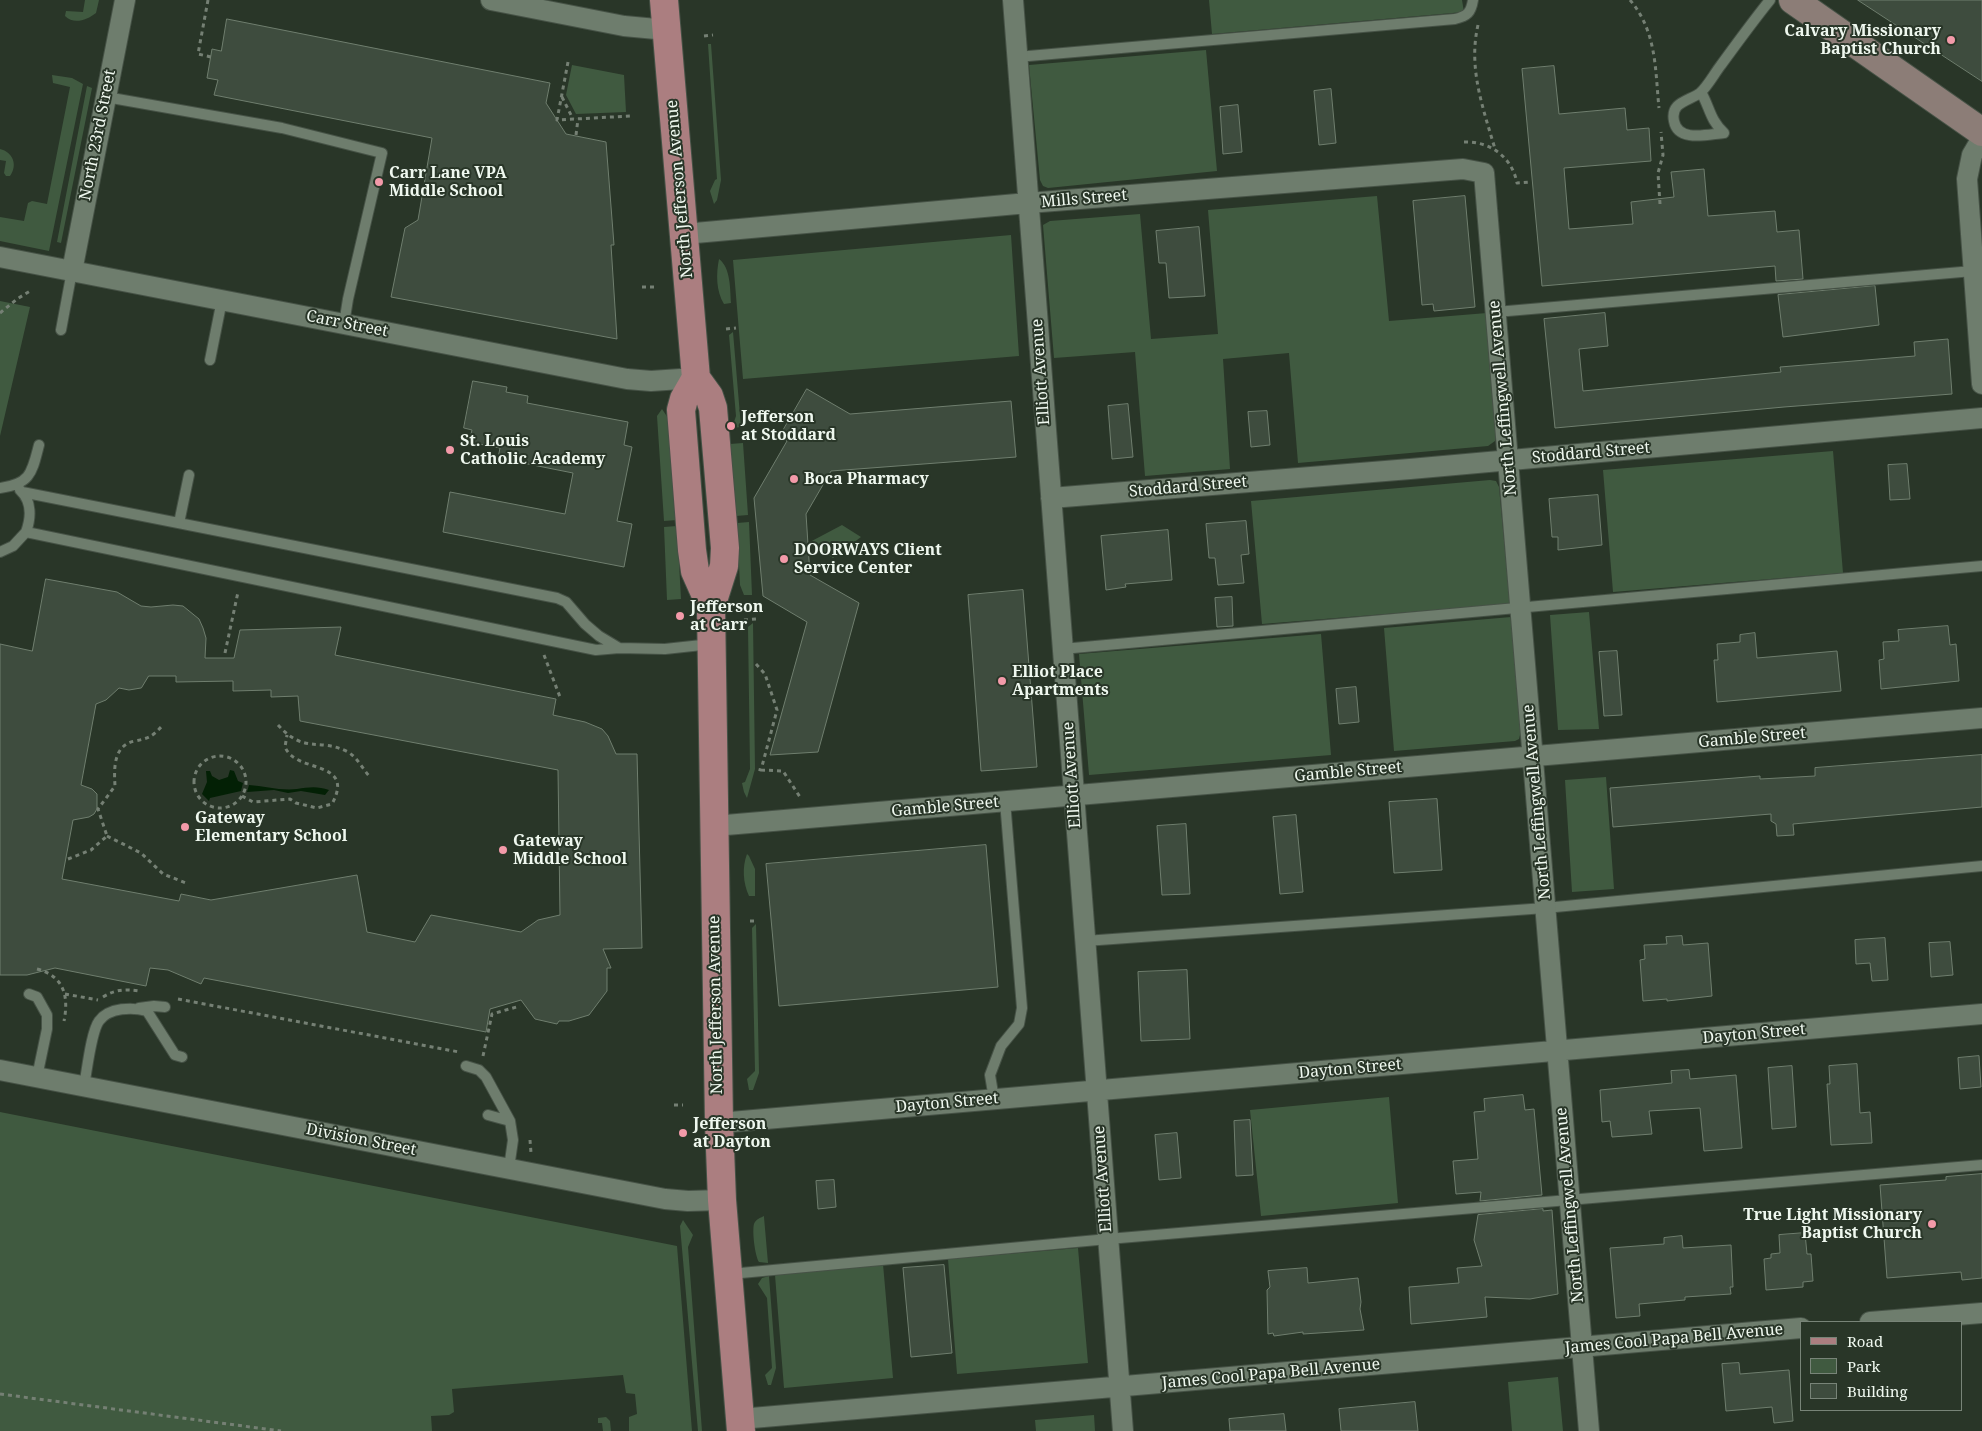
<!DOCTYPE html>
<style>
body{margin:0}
#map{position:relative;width:1982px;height:1431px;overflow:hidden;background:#293628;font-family:"Noto Serif",serif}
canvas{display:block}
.legend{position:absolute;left:1800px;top:1321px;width:162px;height:90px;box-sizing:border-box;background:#293628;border:1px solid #788478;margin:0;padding:6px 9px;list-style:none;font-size:15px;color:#eff8ef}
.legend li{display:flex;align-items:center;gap:10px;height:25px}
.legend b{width:25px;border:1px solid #788478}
</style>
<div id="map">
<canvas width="1982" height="1431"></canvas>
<ul class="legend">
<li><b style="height:6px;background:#ab7e80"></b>Road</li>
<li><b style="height:14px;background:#405a40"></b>Park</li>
<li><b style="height:14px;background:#3e4c3e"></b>Building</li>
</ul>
</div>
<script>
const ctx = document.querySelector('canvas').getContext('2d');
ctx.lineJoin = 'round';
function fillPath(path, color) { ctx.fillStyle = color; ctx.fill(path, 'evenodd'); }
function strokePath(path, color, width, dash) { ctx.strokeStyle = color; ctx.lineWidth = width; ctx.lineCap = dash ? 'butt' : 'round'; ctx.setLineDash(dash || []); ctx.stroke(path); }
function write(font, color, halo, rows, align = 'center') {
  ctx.font = font + ' "Noto Serif",serif'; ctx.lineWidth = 4; ctx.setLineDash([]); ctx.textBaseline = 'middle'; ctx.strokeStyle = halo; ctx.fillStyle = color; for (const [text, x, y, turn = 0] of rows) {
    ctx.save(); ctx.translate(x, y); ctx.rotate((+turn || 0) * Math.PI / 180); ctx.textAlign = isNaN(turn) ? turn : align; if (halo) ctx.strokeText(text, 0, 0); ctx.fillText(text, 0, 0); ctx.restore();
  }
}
fillPath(new Path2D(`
 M85 0H99L96 13C87 20 74 25 65 16L66 11 83 12Z
 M1209 0H1462L1464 12 1212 34Z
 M708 44H711L721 180 717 200 714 204 710 191 715 180 717 179Z
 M1206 50 1217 171 1048 188 1043 186 1040 180 1029 65Z
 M572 65 624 75 626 112 576 114 566 95Z
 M52 75 72 78 83 84 49 251 0 241V217L24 221 28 203 32 201 47 204 70 87 53 83Z
 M87 86 92 88 61 243 57 242Z
 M0 149C13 152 18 165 10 176H6L4 173 6 161 0 160Z
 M1377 196 1389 321 1487 313 1497 432 1495 441 1488 446 1298 463 1289 353 1223 359 1230 469 1145 476 1135 352 1054 358 1043 225 1050 221 1140 214 1151 339 1218 334 1208 210Z
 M1011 235 1019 356 743 379 733 260Z
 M719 259C731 268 730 290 731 303L724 304C716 291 716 274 719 259Z
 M0 301 30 307 0 436Z
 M733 332 741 427 732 428 736 416 729 335Z
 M662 409 668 418 677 520 664 521 657 416Z
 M743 443 748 515 736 516 730 444Z
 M1833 451 1843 573 1613 592 1603 470Z
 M1490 480 1496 481 1499 487 1510 604 1262 624 1251 501Z
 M749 522 752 595H744L740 585 737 523Z
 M842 525 861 537 833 558 808 543Z
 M677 526 681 599 667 600 664 527Z
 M1589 612 1599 729 1558 730 1550 615Z
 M1511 617 1521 731 1519 739 1515 741 1394 751 1384 628Z
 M753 623 755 769 747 798 744 792 742 783 745 782 750 769 748 627Z
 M1321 634 1331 755 1089 775 1079 654Z
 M1606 777 1614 889 1572 892 1565 780Z
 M747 854 749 856 755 869V896H749C743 883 742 867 747 854Z
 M756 924 759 1073 753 1090H749L747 1079 755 1071 752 928Z
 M1389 1097 1398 1203 1261 1216 1250 1110Z
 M0 1112 677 1246 692 1431H629V1417L637 1414 635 1394 626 1393 623 1375 452 1389 454 1412 449 1415 431 1416 432 1431H0Z
 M764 1216V1217L768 1263 759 1262C755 1256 752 1231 754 1224 756 1219 760 1218 764 1216Z
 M683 1220 693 1235 688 1247 702 1431H698L680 1226Z
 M1078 1248 1088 1363 957 1374 948 1259Z
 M883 1264 893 1378 784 1388 775 1275Z
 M769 1276 776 1368 771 1385H768L765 1375 772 1368 767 1298 758 1284 762 1278Z
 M1558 1377 1563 1431H1512L1508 1382Z
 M1094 1415 1095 1431H1036L1035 1420Z
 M606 1417 610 1421 611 1431H603L602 1423H598V1418Z`), '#405a40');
fillPath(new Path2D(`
 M230 770 234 771 238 781 243 783 241 791 210 798 209 801 202 794 207 782 206 771H210L212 776 219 780 228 777Z
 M249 785C264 786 281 791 297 789 309 787 318 786 329 790L325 795 301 791 288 793 274 790 247 792Z`), '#032005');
const building = new Path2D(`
 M1858 0H1982V81Z
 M227 19 550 83 546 103 566 134 606 142 614 245H611L617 339 391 297 405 228 418 220 432 138 214 95 218 80 207 78 212 49 221 51Z
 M1554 66 1559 114 1625 108 1627 130 1649 128 1651 161 1564 168 1569 229 1633 224 1631 202 1674 197 1671 172 1704 169 1708 216 1775 211 1777 232 1799 230 1803 279 1776 281 1775 266 1542 286 1522 69Z
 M1331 89 1336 143 1319 145 1314 91Z
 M1238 105 1242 152 1223 154 1220 107Z
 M1465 196 1475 307 1434 311 1433 304 1422 305 1413 201Z
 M1199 227 1205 296 1169 298 1166 263H1159L1156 231Z
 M1875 286 1879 325 1783 337 1778 295Z
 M1605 313 1608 346 1579 349 1583 391 1781 372 1780 367 1915 356 1914 342 1948 339 1952 394 1784 407 1555 428 1544 319Z
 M473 381 507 387 506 392 528 396 527 403 628 422 624 445 632 447 617 521 632 524 624 567 443 532 450 492 565 514 573 473 498 458 500 448 469 442 472 430 464 428Z
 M807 389 850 414 1011 401 1016 457 831 471 806 514 810 575 859 603 818 752 770 755 807 622 763 596 754 498 787 441 780 436Z
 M1128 404 1133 457 1112 459 1108 406Z
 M1267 411 1270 445 1251 447 1248 412Z
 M1907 464 1910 499 1890 500 1888 465Z
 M1598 495 1602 545 1558 550V537H1552L1549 499Z
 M1246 521 1249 554 1241 555 1244 583 1218 585 1215 558H1209L1206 524Z
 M1168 530 1172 580 1125 584 1126 587 1106 590 1101 536Z
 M46 579 117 592 141 606 151 607 173 605 183 606 199 619 203 628 206 638 205 658H234L240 630 341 627 335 655 556 699 553 715 585 722 602 729 608 736 616 754H637L642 948 603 949 611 968H607V991L589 1015 569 1021H559L557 1024 535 1019 521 1000 490 1009 486 1032 204 978 201 984 168 970 150 968 146 986 55 968 27 975H0V644L32 651ZM149 676H176V682L233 681V691L271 690V697L298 696 300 721 558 770 560 915 538 920 521 932 431 915 415 942 367 932 357 875 211 900 181 894 179 901 62 879 73 820 89 817 94 814 97 809V794L92 789 81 785 96 704 106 700 119 688 129 690 141 688Z
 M1023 590 1037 767 981 771 968 595Z
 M1232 597 1233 626 1217 627 1215 598Z
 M1948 626 1950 645 1956 644 1959 681 1881 689 1879 660 1884 659 1883 642 1899 641 1898 630Z
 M1755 633 1757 658 1837 651 1841 691 1717 702 1714 660H1718L1717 644 1740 642V635Z
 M1617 651 1622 715 1604 716 1599 652Z
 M1356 687 1359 722 1339 724 1336 689Z
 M1982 755V807L1793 824 1794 835 1777 836 1776 824 1771 821V814L1613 827 1610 788 1760 776V779L1815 776V768Z
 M1437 799 1442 870 1394 873 1389 802Z
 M1296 815 1303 892 1280 894 1273 817Z
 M1186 824 1190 894 1162 895 1157 826Z
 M986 845 998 987 779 1006 766 864Z
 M1682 936 1683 945 1708 943 1712 996 1667 1001V999L1643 1001 1640 960 1645 959 1644 945 1667 944 1666 937Z
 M1885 938 1888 980 1872 981 1870 963 1856 964 1855 940Z
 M1950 942 1953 975 1931 977 1929 943Z
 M1187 970 1190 1039 1141 1041 1138 972Z
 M1979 1056 1981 1087 1960 1089 1958 1058Z
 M1857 1064 1860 1113 1870 1112 1872 1143 1831 1145 1827 1084H1830L1829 1066Z
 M1792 1066 1796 1127 1772 1129 1768 1068Z
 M1689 1070 1690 1079 1736 1075 1742 1148 1704 1151 1700 1108 1649 1111 1652 1134 1612 1137 1610 1121 1602 1122 1600 1090 1672 1083 1671 1071Z
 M1523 1095 1525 1110 1534 1109 1542 1195 1480 1201 1481 1192 1456 1194 1453 1161 1478 1159 1474 1112 1485 1111 1484 1099Z
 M1250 1120 1253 1175 1236 1176 1234 1121Z
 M1177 1133 1181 1178 1159 1180 1155 1135Z
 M1982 1174V1278L1962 1280 1961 1272 1887 1278 1880 1185 1946 1180V1177Z
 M834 1180 836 1207 818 1209 816 1181Z
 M1543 1209V1211L1552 1210 1558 1294 1530 1299 1485 1297 1487 1317 1411 1324 1409 1287 1459 1283 1457 1268 1482 1266 1474 1240 1478 1215Z
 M1805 1233 1807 1254H1811L1813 1281 1803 1282V1287L1766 1290 1764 1259 1771 1258V1254L1780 1253 1779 1235Z
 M1682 1236 1683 1248 1731 1245 1733 1287H1730L1731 1294 1685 1297V1300L1639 1304 1640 1316 1616 1318 1610 1248 1664 1244V1238Z
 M944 1265 952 1353 911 1357 903 1268Z
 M1307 1268 1308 1283 1358 1278 1361 1302 1360 1309 1364 1330 1303 1334V1332L1274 1336 1273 1333 1268 1334 1267 1290 1270 1287 1268 1271Z
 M1739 1363 1740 1374 1789 1370 1793 1421 1774 1423 1772 1407 1726 1411 1722 1364Z
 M1415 1402 1418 1431H1341L1339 1409Z
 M1284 1414 1286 1431H1230L1229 1419Z`);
fillPath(building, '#3e4c3e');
strokePath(building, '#6f7e6e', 1);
const service = new Path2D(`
 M1017 57 1455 19C1467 16 1471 13 1473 0
 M1701 92C1710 108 1710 120 1724 133
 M106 97 282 128 382 153 348 299 344 324
 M1724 133C1709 134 1678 143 1674 121 1670 102 1689 101 1700 93 1708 86 1714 74 1721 65 1737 43 1753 21 1770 0
 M1496 312 1973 271
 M61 330 72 271
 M210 360 222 300
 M0 488C31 484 32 472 39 445
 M20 490C32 501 31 518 26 532
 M22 492 557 598 566 602 585 624 599 636 619 648 665 649 711 644
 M179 523 189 475
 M0 552 13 546 26 532 596 650 619 648
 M1062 649 1982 566
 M1085 941 1545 908 1982 866
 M29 994 37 997 47 1015V1029L37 1077
 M139 1008 154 1006 165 1007
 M466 1066 479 1070 486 1077 510 1121 513 1140 509 1168
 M84 1086C87 1071 91 1032 99 1021 109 1007 133 1007 147 1011L175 1055 182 1057
 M994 1099 990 1075 1001 1046 1019 1024 1022 1008 1005 801
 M488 1115 510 1121
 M730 1274 1108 1239 1982 1165`);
const minor = new Path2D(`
 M491 0 624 26 667 30
 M1013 0 1123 1431
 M1982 138 1972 155 1967 179 1982 384
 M684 234 1028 203 1463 169 1484 173 1589 1431
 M0 257 627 379 651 381 696 378
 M72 271 125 0
 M1051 498 1410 469 1982 418
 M714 826 1982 718
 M0 1070 665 1199 688 1201 722 1200
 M719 1123 1982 1014
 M1870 1322 1982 1313
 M740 1419 1801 1328`);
const secondary = new Path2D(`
 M1793 0 1982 132`);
const primary = new Path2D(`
 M664 0 696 378 709 396 713 408 725 548 724 566 711 607 719 1123 722 1200 741 1431
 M696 378 684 399 681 410 692 550 695 571 711 607`);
strokePath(service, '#465246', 12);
strokePath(minor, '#465246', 22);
strokePath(secondary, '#465246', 30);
strokePath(primary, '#465246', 30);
strokePath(new Path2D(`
 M208 0 198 54 211 57
 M1630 0C1657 32 1655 69 1659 108
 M1478 25C1468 68 1483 108 1495 149
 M704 36 713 35
 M568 62 557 120 630 116
 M562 97 573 119
 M576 135 578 119
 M1464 142C1490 141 1512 157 1517 183L1531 182
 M1660 204 1658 173 1663 155 1661 132
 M642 287H654
 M0 313 17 299 30 291
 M726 329 736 328
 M744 620 756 619
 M225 653 238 592
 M544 655 560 697
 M756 664 765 674 777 710 761 770 757 769
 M278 725C305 755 319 737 348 752 358 758 363 770 371 778
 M194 782a26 26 0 1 1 52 0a26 26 0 1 1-52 0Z
 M761 770 783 771 800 797
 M242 796 253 802 290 799 296 803 317 808 332 804C356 759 296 774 285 747L287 735
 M107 836 141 853 163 874 186 883
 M68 859 91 850 107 836 98 809 115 786C114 769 113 745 135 741 149 738 152 737 162 726
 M750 921H758
 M37 969C64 976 69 996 64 1021
 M65 994 98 1000
 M103 997C116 989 126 989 140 991
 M178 999 459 1052
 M483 1056 492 1014 520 1006
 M674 1105H683
 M530 1140 531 1153
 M0 1394 281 1431`), '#758074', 3, [4, 4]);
strokePath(service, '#6e7d6d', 10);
strokePath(minor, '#6e7d6d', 20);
strokePath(secondary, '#8c7d77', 28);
strokePath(primary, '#ab7e80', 28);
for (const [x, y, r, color] of [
 [1951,40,5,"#f39aa9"],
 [379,182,5,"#f39aa9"],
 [731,426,5,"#f39aa9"],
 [450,450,5,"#f39aa9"],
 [794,479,5,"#f39aa9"],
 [784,559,5,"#f39aa9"],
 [680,616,5,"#f39aa9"],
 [1002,681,5,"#f39aa9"],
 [185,827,5,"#f39aa9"],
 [503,850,5,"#f39aa9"],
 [683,1133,5,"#f39aa9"],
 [1932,1224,5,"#f39aa9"]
]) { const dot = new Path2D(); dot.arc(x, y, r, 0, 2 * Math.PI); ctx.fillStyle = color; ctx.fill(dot); strokePath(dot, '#293628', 2); }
write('bold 16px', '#eff8ef', '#293628', [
 ["Calvary Missionary",1941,31,"right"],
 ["Baptist Church",1941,49,"right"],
 ["Carr Lane VPA",389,173],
 ["Middle School",389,191],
 ["Jefferson",741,417],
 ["at Stoddard",741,435],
 ["St. Louis",460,441],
 ["Catholic Academy",460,459],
 ["Boca Pharmacy",804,479],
 ["DOORWAYS Client",794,550],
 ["Service Center",794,568],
 ["Jefferson",690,607],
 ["at Carr",690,625],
 ["Elliot Place",1012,672],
 ["Apartments",1012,690],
 ["Gateway",195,818],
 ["Elementary School",195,836],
 ["Gateway",513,841],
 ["Middle School",513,859],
 ["Jefferson",693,1124],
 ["at Dayton",693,1142],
 ["True Light Missionary",1922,1215,"right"],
 ["Baptist Church",1922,1233,"right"]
], 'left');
write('16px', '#eff8ef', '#293628', [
 ["North 23rd Street",98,135,-79],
 ["North Jefferson Avenue",680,189,-95],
 ["Mills Street",1084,199,-5],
 ["Carr Street",347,324,11],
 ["Elliott Avenue",1041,372,-94],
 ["North Leffingwell Avenue",1503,398,-95],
 ["Stoddard Street",1591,453,-5],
 ["Stoddard Street",1188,487,-5],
 ["Gamble Street",1752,738,-5],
 ["Gamble Street",1348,772,-5],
 ["Elliott Avenue",1072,775,-94],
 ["North Leffingwell Avenue",1537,802,-95],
 ["Gamble Street",945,807,-5],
 ["North Jefferson Avenue",716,1005,-91],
 ["Dayton Street",1754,1034,-5],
 ["Dayton Street",1350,1069,-5],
 ["Dayton Street",947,1103,-5],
 ["Division Street",361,1140,11],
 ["Elliott Avenue",1103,1179,-94],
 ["North Leffingwell Avenue",1570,1205,-95],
 ["James Cool Papa Bell Avenue",1674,1339,-5],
 ["James Cool Papa Bell Avenue",1271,1374,-5]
]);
</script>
